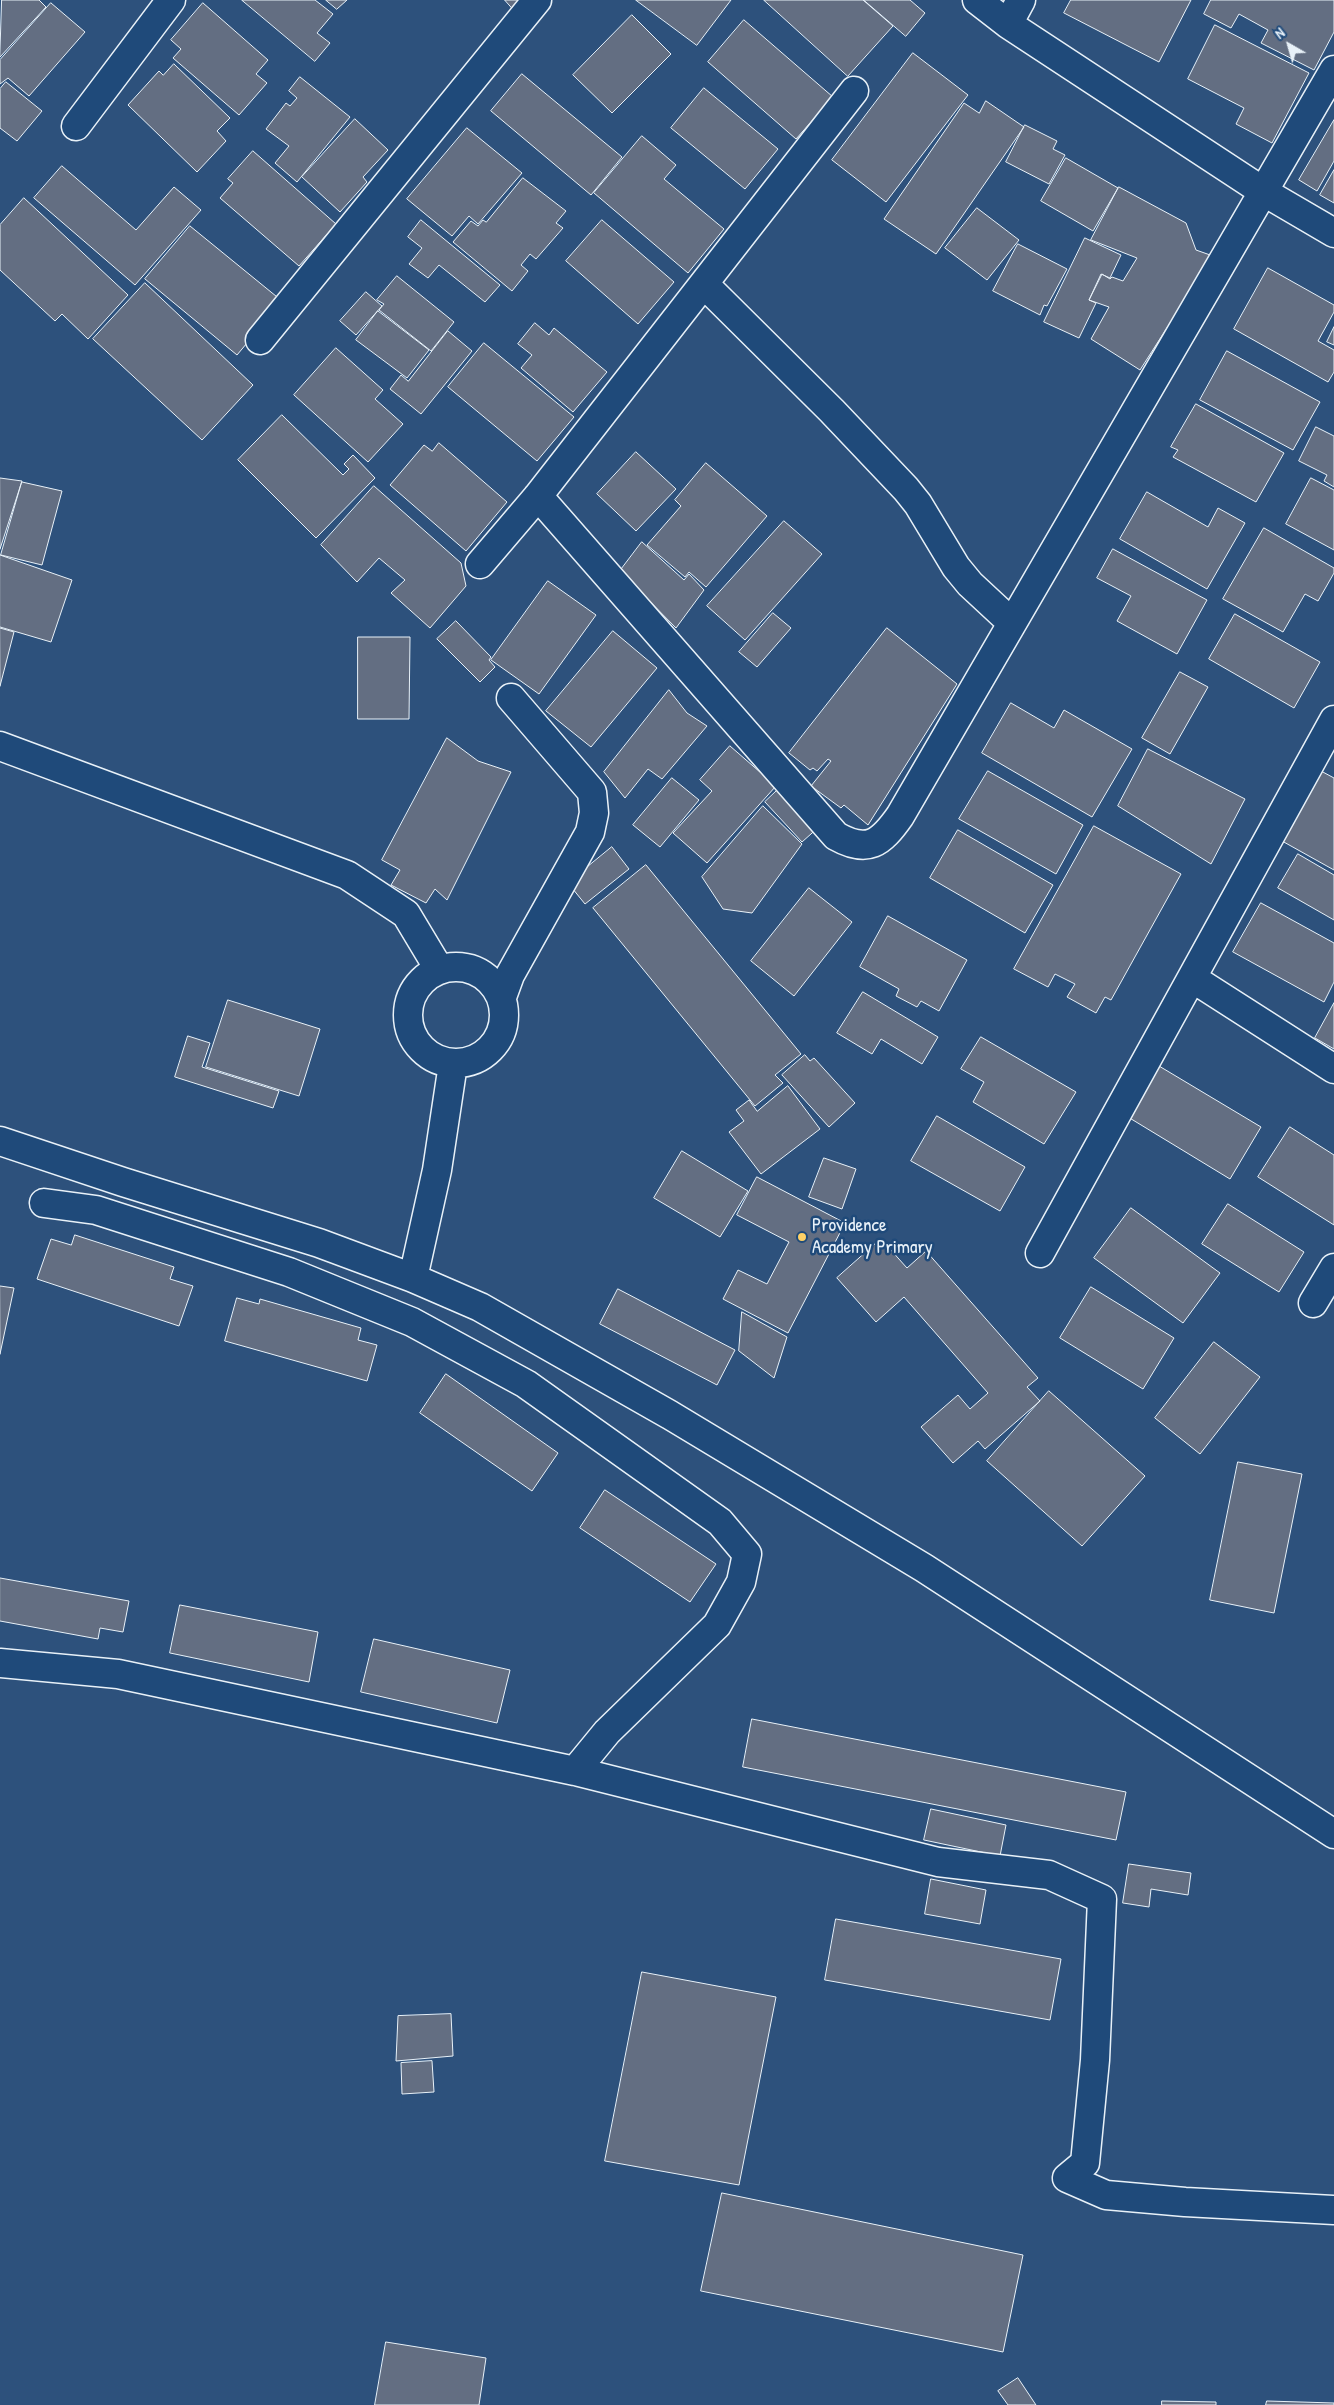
<!DOCTYPE html>
<style>
body{margin:0}
#map{position:relative;width:1334px;height:2405px;overflow:hidden;background:#2d517c;font-family:"Patrick Hand",sans-serif}
canvas{display:block}
.north{position:absolute;left:1264px;top:20px;width:50px;height:50px;-webkit-text-stroke:4px #1f4a7a;paint-order:stroke;rotate:322deg;font-size:14px;font-weight:700;line-height:20px;text-align:center;color:#e8f1f8}
.north::after{content:'';display:block;margin:auto;width:18px;height:22px;background:#e8f1f8;clip-path:polygon(50% 0,100% 100%,50% 72%,0 100%)}
</style>
<div id="map">
<canvas width="1334" height="2405"></canvas>
<div class="north">N</div>
</div>
<script>
const ctx = document.querySelector('canvas').getContext('2d');
ctx.lineJoin = 'round';
function fillPath(path, color) { ctx.fillStyle = color; ctx.fill(path, 'evenodd'); }
function strokePath(path, color, width, dash) { ctx.strokeStyle = color; ctx.lineWidth = width; ctx.lineCap = dash ? 'butt' : 'round'; ctx.setLineDash(dash || []); ctx.stroke(path); }
function write(font, color, halo, rows, align = 'center') {
  ctx.font = font + ' "Patrick Hand",sans-serif'; ctx.lineWidth = 5; ctx.setLineDash([]); ctx.textBaseline = 'middle'; ctx.strokeStyle = halo; ctx.fillStyle = color; for (const [text, x, y, turn = 0] of rows) {
    ctx.save(); ctx.translate(x, y); ctx.rotate((+turn || 0) * Math.PI / 180); ctx.textAlign = isNaN(turn) ? turn : align; if (halo) ctx.strokeText(text, 0, 0); ctx.fillText(text, 0, 0); ctx.restore();
  }
}
const building = new Path2D(`
 M2 0H39L46 7 0 57Z
 M242 0H315L333 14 317 33 330 43 315 61Z
 M326 0H347L337 9Z
 M505 0H525L514 10Z
 M636 0H731L697 45Z
 M764 0H863L893 26 848 76Z
 M864 0H910L925 13 906 36Z
 M1071 0H1191L1159 62 1064 13Z
 M1211 0H1334V32L1314 70 1261 43 1268 30 1239 14 1231 28 1204 14Z
 M51 3 85 32 29 96 8 78 0 84V60Z
 M203 3 268 60 256 74 267 83 239 115 173 58 181 49 171 40Z
 M632 15 671 54 612 113 573 75Z
 M744 20 833 97 796 139 708 62Z
 M1215 25 1309 73 1272 143 1236 124 1244 108 1188 79Z
 M913 53 968 95 886 202 832 160Z
 M174 64 230 118 217 131 226 141 197 172 128 105 159 71 163 75Z
 M522 74 622 157 591 195 491 111Z
 M300 77 350 117 297 182 275 163 289 146 266 129 286 103 290 106 297 98 289 91Z
 M6 82 42 111 17 141 0 128V89Z
 M704 88 778 149 745 189 671 128Z
 M986 101 1024 127 936 254 884 219 964 103 979 113Z
 M355 119 388 150 363 177 367 182 340 212 302 177Z
 M1334 120V161L1317 191 1299 180Z
 M1025 125 1057 141 1053 149 1065 155 1049 184 1006 162Z
 M467 128 522 173 478 224 469 216 452 236 407 199Z
 M642 136 676 165 664 179 724 229 688 273 594 193Z
 M253 151 336 224 299 266 220 198 233 183 228 179Z
 M1066 158 1118 188 1093 231 1041 201Z
 M62 166 136 230 174 187 201 210 135 285 34 198Z
 M1334 170V203L1320 195Z
 M523 178 566 211 556 223 563 228 536 259 530 254 521 265 528 271 512 291 453 242 471 221 478 226 483 220 486 222Z
 M1119 187 1186 223 1196 250 1213 256 1140 370 1091 339 1109 307 1089 300 1102 274 1110 279 1112 277 1123 281 1137 258 1091 240Z
 M24 198 128 295 88 339 62 314 55 321 0 270V225Z
 M977 208 1019 240 987 280 945 248Z
 M421 220 500 285 485 302 439 265 428 278 409 264 422 248 408 237Z
 M602 220 674 282 638 324 566 261Z
 M190 226 282 301 237 355 145 279Z
 M1085 238 1121 255 1110 278 1101 274 1089 300 1096 303 1079 338 1044 322Z
 M1018 244 1067 269 1047 306 1044 305 1040 315 993 291Z
 M1268 268 1334 305V312L1318 341 1334 350V372L1328 382 1234 329Z
 M397 276 454 322 431 351 379 310 384 304 377 300Z
 M145 283 253 385 202 440 93 339Z
 M366 292 382 306 356 335 340 321Z
 M378 311 429 350 407 378 356 340Z
 M535 323 549 335 554 328 607 372 573 412 521 368 532 355 518 344Z
 M1334 327V345L1327 342Z
 M448 331 472 351 421 414 390 389 401 375 408 381Z
 M484 343 574 417 537 461 448 387Z
 M336 348 383 390 375 399 403 424 368 462 294 395Z
 M1227 351 1320 402 1293 450 1200 400Z
 M1196 404 1284 453 1256 502 1173 457 1178 450 1171 447Z
 M282 415 343 475 349 469 344 464 353 455 375 478 316 538 238 460Z
 M1316 427 1334 436V487L1324 481 1327 475 1299 461Z
 M439 443 507 502 466 551 390 485 424 445 432 451Z
 M636 452 676 489 636 531 597 494Z
 M706 463 767 516 706 587 689 572 685 577 647 545 681 506 675 500Z
 M0 478 22 481 0 549Z
 M1311 478 1334 490V550L1286 524Z
 M22 482 62 491 42 565 1 555Z
 M374 486 461 563 466 586 430 628 391 593 405 580 379 558 357 582 321 545Z
 M1147 492 1208 527 1218 508 1245 523 1207 589 1120 539Z
 M784 521 822 554 745 640 707 606Z
 M1264 528 1334 568V573L1318 601 1305 594 1283 632 1223 599Z
 M642 542 684 580 689 574 704 590 676 628 620 571Z
 M1113 549 1207 600 1177 654 1117 621 1131 596 1097 578Z
 M0 555 72 580 51 642 0 627Z
 M548 581 596 615 539 694 491 660Z
 M773 613 791 628 757 667 739 652Z
 M1235 614 1320 662 1294 708 1209 659Z
 M456 621 491 657 489 660 495 667 480 682 437 639Z
 M0 628 14 632 0 686Z
 M887 628 957 684 868 825 844 805 841 808 811 786 831 761 828 759 817 771 813 768 810 770 789 753Z
 M613 631 657 668 591 747 546 711Z
 M358 637H410L409 719H358Z
 M1180 672 1208 687 1170 754 1142 738Z
 M669 690 687 713 707 726 662 779 648 769 625 798 604 772Z
 M1011 703 1054 728 1064 710 1132 749 1092 817 982 753Z
 M447 738 478 761 511 772 447 900 435 889 426 903 391 885 400 870 382 860Z
 M730 746 776 786 707 863 673 833 712 791 700 780Z
 M1148 749 1245 799 1211 864 1118 806Z
 M988 771 1083 825 1056 874 959 819Z
 M1321 771 1334 778V870L1282 841Z
 M672 778 699 800 660 847 633 825Z
 M785 783 821 825 802 842 765 802Z
 M763 806 802 844 752 913 723 909 702 877Z
 M1094 826 1181 874 1111 1000 1105 997 1096 1013 1067 997 1075 984 1055 974 1048 987 1014 969Z
 M958 830 1053 885 1025 933 930 878Z
 M612 847 629 869 585 904 568 883Z
 M1298 854 1334 875V920L1278 888Z
 M646 865 801 1054 775 1075 783 1083 755 1106 593 908Z
 M809 888 852 922 794 996 751 961Z
 M1261 903 1334 943V982L1324 1002 1233 952Z
 M888 916 967 960 939 1011 921 1001 917 1007 896 996 899 989 860 967Z
 M863 992 938 1037 922 1064 881 1039 872 1054 837 1033Z
 M228 1000 320 1029 299 1096 206 1067Z
 M1334 1003V1049L1315 1038Z
 M188 1036 210 1043 202 1067 279 1091 273 1108 175 1077Z
 M981 1037 1076 1092 1044 1144 973 1102 984 1082 961 1069Z
 M805 1055 810 1061 814 1058 855 1103 829 1127 782 1075Z
 M1154 1063 1261 1127 1230 1179 1123 1114Z
 M788 1086 820 1129 761 1174 729 1132 744 1121 736 1110 749 1100 757 1111Z
 M937 1116 1025 1167 1000 1211 911 1161Z
 M1290 1127 1334 1155V1225L1258 1177Z
 M682 1151 748 1191 720 1237 654 1198Z
 M824 1158 856 1169 842 1209 809 1197Z
 M757 1177 845 1223 788 1333 723 1299 738 1270 767 1284 789 1242 737 1215Z
 M1228 1204 1304 1252 1279 1292 1202 1244Z
 M1131 1208 1220 1273 1183 1323 1094 1258Z
 M75 1235 174 1267 170 1279 193 1286 179 1326 37 1279 51 1239 71 1245Z
 M881 1239 907 1268 926 1251 1038 1378 1027 1387 1040 1401 985 1449 978 1441 953 1463 921 1427 958 1395 970 1409 988 1393 904 1297 876 1322 837 1278Z
 M0 1286 14 1288 0 1354Z
 M1091 1287 1174 1338 1143 1389 1060 1338Z
 M618 1289 735 1350 717 1385 600 1324Z
 M237 1298 259 1304 260 1299 361 1328 358 1340 377 1345 367 1381 225 1341Z
 M742 1312 787 1337 774 1378 739 1351Z
 M1214 1342 1260 1377 1200 1454 1155 1418Z
 M446 1374 558 1453 532 1491 420 1413Z
 M1049 1391 1145 1476 1082 1546 987 1461Z
 M1238 1462 1302 1474 1274 1613 1210 1600Z
 M605 1490 716 1564 690 1602 580 1528Z
 M0 1578 129 1601 123 1632 100 1628 98 1639 0 1621Z
 M180 1605 318 1632 309 1682 170 1653Z
 M374 1639 510 1670 497 1723 361 1692Z
 M752 1719 1126 1792 1116 1840 743 1767Z
 M931 1809 1006 1825 1000 1856 924 1840Z
 M1129 1864 1191 1873 1188 1895 1151 1889 1149 1907 1123 1903Z
 M931 1879 986 1890 980 1924 925 1914Z
 M836 1919 1061 1959 1050 2020 825 1980Z
 M642 1972 776 1997 739 2185 605 2161Z
 M451 2014 453 2056 396 2061 398 2016Z
 M432 2061 434 2092 402 2094 401 2063Z
 M722 2193 1023 2255 1003 2352 701 2291Z
 M386 2342 486 2358 479 2405H375Z
 M1018 2378 1036 2405H1008L998 2391Z
 M1162 2401 1216 2402V2405H1162Z
 M1267 2401 1334 2403V2405H1266Z`);
fillPath(building, '#636e82');
strokePath(building, '#e8f1f8', 1);
const minor = new Path2D(`
 M977 0 1008 24 1264 192 1334 233
 M1008 24 1021 0
 M76 126 171 0
 M704 284 832 411 906 489 918 504 956 567 970 584 1012 623
 M260 340 537 0
 M538 496 836 836C868 854 881 843 900 816L1334 70
 M480 564 538 496 854 91
 M0 746 347 875 406 914 439 969
 M408 1015a48 48 0 1 1 96 0a48 48 0 1 1-96 0Z
 M1192 978 1334 1069
 M502 997 510 975 590 832 594 813 592 792 511 698
 M0 1141 123 1182 319 1243 413 1278 480 1307 670 1415 924 1568 1334 1834
 M44 1203 96 1210 289 1272 412 1322 526 1384 720 1522 747 1554 741 1582 717 1625 607 1732 575 1771
 M1040 1253 1334 720
 M413 1278 437 1170 453 1064
 M1313 1303 1334 1268
 M0 1663 118 1674 575 1771 938 1862 1049 1875 1102 1899 1095 2060 1085 2163 1067 2178 1106 2195 1185 2202 1334 2210`);
strokePath(minor, '#e8f1f8', 31);
strokePath(minor, '#1f4a7a', 28);
for (const [x, y, r, color] of [
 [802,1237,5,"#ffd166"]
]) { const dot = new Path2D(); dot.arc(x, y, r, 0, 2 * Math.PI); ctx.fillStyle = color; ctx.fill(dot); strokePath(dot, '#1f4a7a', 2); }
write('19px', '#e8f1f8', '#1f4a7a', [
 ["Providence",812,1226],
 ["Academy Primary",812,1248]
], 'left');
</script>
